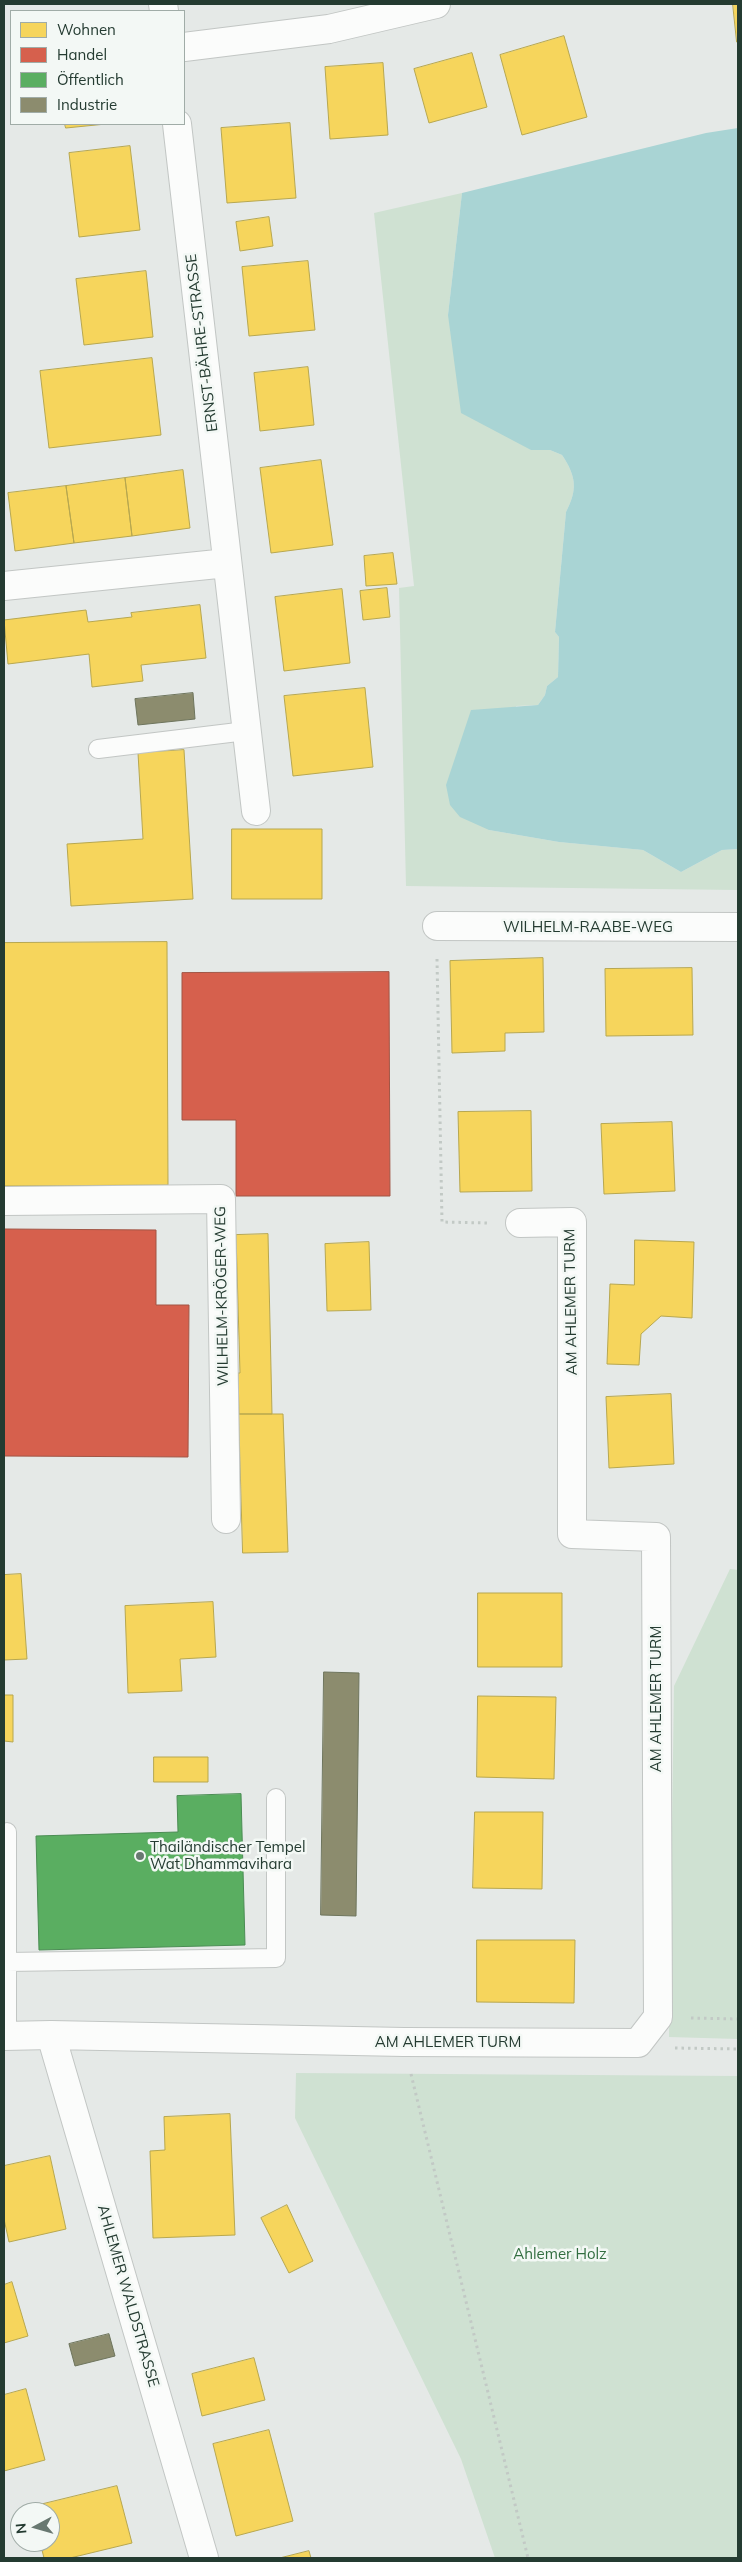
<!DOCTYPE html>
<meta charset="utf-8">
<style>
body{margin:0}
#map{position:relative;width:742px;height:2562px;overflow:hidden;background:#e5e9e7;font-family:Mulish,sans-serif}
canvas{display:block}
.frame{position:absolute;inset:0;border:5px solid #243b31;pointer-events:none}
.legend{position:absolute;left:10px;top:10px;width:175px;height:115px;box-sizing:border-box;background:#f3f8f5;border:1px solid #a0aca7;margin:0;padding:6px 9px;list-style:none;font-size:15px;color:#243b31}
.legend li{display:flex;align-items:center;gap:10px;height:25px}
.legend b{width:25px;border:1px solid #a0aca7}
.north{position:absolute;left:10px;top:2502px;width:50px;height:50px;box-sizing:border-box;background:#f3f8f5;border:1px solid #a0aca7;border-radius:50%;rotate:264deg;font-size:14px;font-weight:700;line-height:20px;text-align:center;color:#243b31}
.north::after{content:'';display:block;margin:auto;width:18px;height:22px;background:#687871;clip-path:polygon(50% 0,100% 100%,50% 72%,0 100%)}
</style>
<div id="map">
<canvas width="742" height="2562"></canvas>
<div class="frame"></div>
<ul class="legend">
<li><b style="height:14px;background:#f6d55c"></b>Wohnen</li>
<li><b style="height:14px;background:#d6604d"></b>Handel</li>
<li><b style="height:14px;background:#5aae61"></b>Öffentlich</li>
<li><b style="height:14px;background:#8c8c6e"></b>Industrie</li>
</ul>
<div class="north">N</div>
</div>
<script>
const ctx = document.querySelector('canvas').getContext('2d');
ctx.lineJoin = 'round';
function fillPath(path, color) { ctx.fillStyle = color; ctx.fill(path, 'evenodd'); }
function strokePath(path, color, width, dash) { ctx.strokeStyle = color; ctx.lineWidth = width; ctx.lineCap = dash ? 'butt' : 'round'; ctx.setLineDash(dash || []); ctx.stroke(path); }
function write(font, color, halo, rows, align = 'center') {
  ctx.font = font + ' Mulish,sans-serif'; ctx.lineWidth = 5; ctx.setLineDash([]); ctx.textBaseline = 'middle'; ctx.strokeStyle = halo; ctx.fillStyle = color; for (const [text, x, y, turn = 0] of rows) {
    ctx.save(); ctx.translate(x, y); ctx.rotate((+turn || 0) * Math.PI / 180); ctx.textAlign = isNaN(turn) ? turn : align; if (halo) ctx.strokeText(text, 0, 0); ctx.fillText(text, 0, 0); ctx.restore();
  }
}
fillPath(new Path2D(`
 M462 193 448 315 531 450H550L562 455C576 476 578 489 566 512L555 632 559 637 558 677 547 686 545 695 538 705 516 706 489 830 559 842 643 850 681 872 722 850 738 849V890L406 886 399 588 414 586 374 213Z
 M730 1569 738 1570V2039L669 2037 674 1686Z
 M296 2073 738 2076V2558H495L461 2459 295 2118Z`), '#cfe1d2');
fillPath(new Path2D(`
 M738 128V849L722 850 681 872 643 850 559 842 489 830 460 817 450 805 446 785 471 710 538 705 545 695 547 686 558 677 559 637 555 632 566 512C578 489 576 476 562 455L550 450H531L461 413 448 315 462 193 706 133Z`), '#a9d4d4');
const homes = new Path2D(`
 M733 4H738V42H737Z
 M564 36 587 117 522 135 500 55Z
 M472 53 487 107 429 123 414 69Z
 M383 63 388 135 330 139 325 67Z
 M290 123 296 198 227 203 221 128Z
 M65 124H106L66 128Z
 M130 146 140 230 79 237 69 153Z
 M269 217 273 246 240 251 236 222Z
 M308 261 315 330 249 336 242 267Z
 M146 271 153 337 84 345 76 279Z
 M152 358 161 435 49 448 40 371Z
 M308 367 314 425 260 431 254 373Z
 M321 460 333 545 271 553 260 468Z
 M183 470 190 528 132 536 125 478Z
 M125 478 132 536 74 543 66 486Z
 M66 486 74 543 15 551 8 493Z
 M393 553 397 584 366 586 364 556Z
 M387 588 390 617 363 620 360 591Z
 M342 589 350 663 284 671 275 597Z
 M200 605 206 658 141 665 143 681 92 687 89 654 8 664 4 620 86 610 88 622 132 617 131 613Z
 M365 688 373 767 293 776 284 696Z
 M184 750 193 899 71 906 67 844 143 839 138 753Z
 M232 829H322V899H232Z
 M167 942 168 1185 4 1186V943Z
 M543 958 544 1032 505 1033V1051L452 1053 450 961Z
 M692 968 693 1035 606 1036 605 969Z
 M531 1111 532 1191 460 1192 458 1112Z
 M672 1122 675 1191 604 1194 601 1124Z
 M268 1234 272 1414H239L238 1373H240L236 1235Z
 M635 1240 694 1242 692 1318 661 1316 641 1334 639 1365 607 1364 610 1284 634 1285Z
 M369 1242 371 1310 327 1311 325 1244Z
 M671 1394 674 1464 609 1468 606 1397Z
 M239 1414H283L288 1552 243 1553Z
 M21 1574 27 1659 4 1660V1575Z
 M478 1593H562V1667H478Z
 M213 1602 216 1657 180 1659 182 1691 128 1693 125 1606Z
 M4 1695H13V1742L4 1741Z
 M478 1696 556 1697 554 1779 477 1777Z
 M154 1757H208V1782H154Z
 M475 1812H543L542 1889 473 1888Z
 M477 1940H575L574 2003 477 2002Z
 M230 2114 235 2235 153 2238 150 2151 165 2150 164 2117Z
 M50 2156 66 2229 9 2242 4 2219V2166Z
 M287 2205 313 2261 289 2273 261 2218Z
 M12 2282 28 2336 4 2343V2285Z
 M254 2358 265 2400 202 2416 192 2374Z
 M26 2389 45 2460 4 2471V2395Z
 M269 2430 293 2521 236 2536 213 2444Z
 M117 2486 132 2543 70 2558H44L40 2542H50V2512H32L31 2507Z
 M309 2551 311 2558H280Z`);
fillPath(homes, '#f6d55c');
strokePath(homes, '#b7a74f', 1);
const shops = new Path2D(`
 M389 972 390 1196H236V1120H182V973Z
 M4 1229 156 1230V1305H189L188 1457 4 1456Z`);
fillPath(shops, '#d6604d');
strokePath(shops, '#a15545', 1);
const public = new Path2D(`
 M241 1794 245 1945 39 1950 36 1836 178 1832 177 1796Z`);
fillPath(public, '#5aae61');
strokePath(public, '#4a8c53', 1);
const industry = new Path2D(`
 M193 693 195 719 138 725 135 699Z
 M324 1672 359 1673 356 1916 321 1915Z
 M109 2334 115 2356 75 2366 69 2344Z`);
fillPath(industry, '#8c8c6e');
strokePath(industry, '#6d745c', 1);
const service = new Path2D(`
 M98 749 246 731
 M7 1962V1832
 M7 2036V1962L276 1958V1798`);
const minor = new Path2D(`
 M163 4 164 11
 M184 47 329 29 436 4
 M177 124 256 811
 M4 586 227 563
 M437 926 738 927
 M4 1201 221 1199 226 1519
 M51 2035 204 2558
 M4 2036 51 2035 404 2042 638 2043 658 2017 656 1537 572 1534V1222L520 1223`);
strokePath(service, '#c2c6c4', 20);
strokePath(minor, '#c2c6c4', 30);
strokePath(new Path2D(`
 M437 959 442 1222 488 1223
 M691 2018 738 2019
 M675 2048 738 2049
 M411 2074 528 2558`), '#c2c9c5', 3, [2.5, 4]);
strokePath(service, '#fbfcfb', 18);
strokePath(minor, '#fbfcfb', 28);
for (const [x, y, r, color] of [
 [140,1856,5,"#687871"]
]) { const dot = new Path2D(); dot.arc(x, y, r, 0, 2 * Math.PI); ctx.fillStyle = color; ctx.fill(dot); strokePath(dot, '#f3f8f5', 2); }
write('15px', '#243b31', '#f3f8f5', [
 ["ERNST-BÄHRE-STRASSE",202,343,-97],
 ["WILHELM-RAABE-WEG",588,927],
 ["WILHELM-KRÖGER-WEG",222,1296,-91],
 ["AM AHLEMER TURM",571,1302,-91],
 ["AM AHLEMER TURM",656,1699,-90],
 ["AM AHLEMER TURM",448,2042],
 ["AHLEMER WALDSTRASSE",128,2296,74]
]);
write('15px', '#243b31', '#f3f8f5', [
 ["Thailändischer Tempel",150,1847],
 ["Wat Dhammavihara",150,1864]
], 'left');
write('15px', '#326e40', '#f3f8f5', [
 ["Ahlemer Holz",560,2254]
]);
</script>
